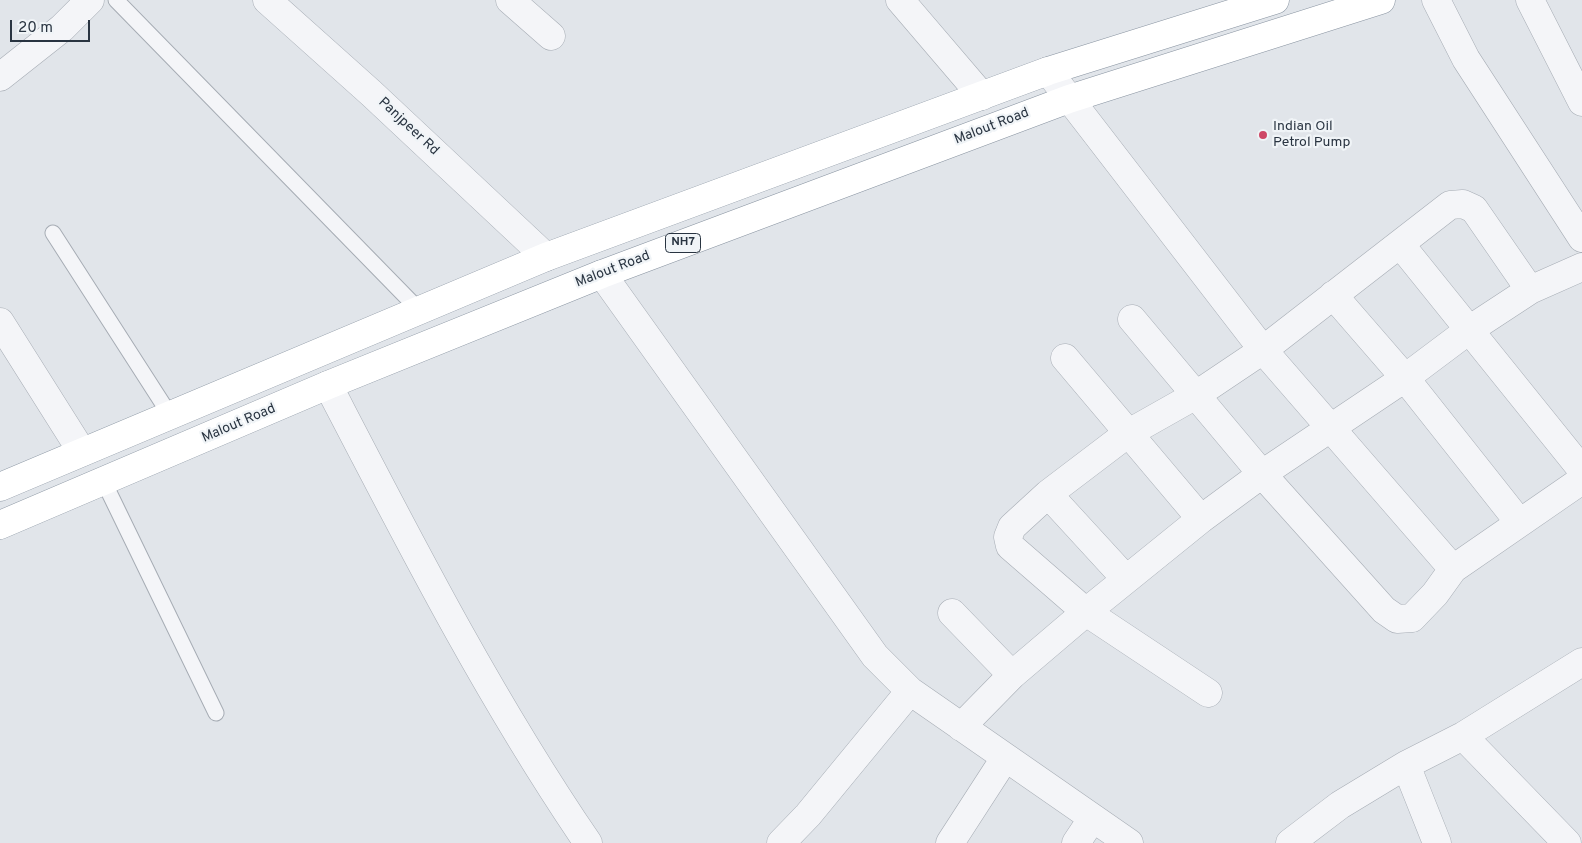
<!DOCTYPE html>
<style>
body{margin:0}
#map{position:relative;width:1582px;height:843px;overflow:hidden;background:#e1e5ea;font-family:Overpass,sans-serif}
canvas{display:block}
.scale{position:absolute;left:10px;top:20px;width:80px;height:22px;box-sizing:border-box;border:2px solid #293441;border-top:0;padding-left:6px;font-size:15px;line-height:18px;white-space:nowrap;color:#293441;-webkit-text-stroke:4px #f0f4f7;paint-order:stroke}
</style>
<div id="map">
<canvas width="1582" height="843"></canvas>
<div class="scale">20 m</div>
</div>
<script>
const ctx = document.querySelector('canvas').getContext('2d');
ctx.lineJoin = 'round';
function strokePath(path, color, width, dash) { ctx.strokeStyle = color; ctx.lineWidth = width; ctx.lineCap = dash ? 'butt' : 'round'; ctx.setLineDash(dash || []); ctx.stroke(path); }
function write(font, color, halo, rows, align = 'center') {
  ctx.font = font + ' Overpass,sans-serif'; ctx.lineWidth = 4.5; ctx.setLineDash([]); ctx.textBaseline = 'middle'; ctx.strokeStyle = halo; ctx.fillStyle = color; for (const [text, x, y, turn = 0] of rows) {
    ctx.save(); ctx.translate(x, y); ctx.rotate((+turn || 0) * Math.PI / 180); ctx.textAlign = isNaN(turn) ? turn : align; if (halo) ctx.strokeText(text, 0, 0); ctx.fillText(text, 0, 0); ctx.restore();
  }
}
const service = new Path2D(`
 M116 0 420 311
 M53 233 170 415
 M104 482 216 713`);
const minor = new Path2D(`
 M267 0 371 93 546 257
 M510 0 551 36
 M900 0 982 96
 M1436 0 1466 59 1582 238
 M1530 0 1582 102
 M1048 71 1263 350 1453 569
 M0 77 62 28 90 0
 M1400 244 1582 470
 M602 274 875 656 910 691 1129 843
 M1333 295 1405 378 1519 522
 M1132 319 1262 474 1384 610 1397 619 1412 618 1435 594 1453 569 1582 480
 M0 322 82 452
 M1065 358 1201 519
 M328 385C409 541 489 698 588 843
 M1048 494 1126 579
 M952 613 1012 675
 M1208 693 1086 612 1010 546 1008 537 1012 527 1048 494 1127 434 1196 395 1263 350 1450 205 1463 204 1474 209 1530 290
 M961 727 1012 675 1086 612 1201 519 1262 474 1405 378 1469 330 1530 290 1582 267
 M1463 736 1567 843
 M1406 765 1437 843
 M781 843 808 815 910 691
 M950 843 1005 758
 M1076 843 1092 819
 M1290 843 1340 805 1406 765 1463 736 1582 662`);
const trunk = new Path2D(`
 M0 487 546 257 1048 71 1275 0
 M0 525 328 385 602 274 1069 99 1381 0`);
strokePath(service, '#a6acb4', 17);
strokePath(minor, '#a6acb4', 29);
strokePath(trunk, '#8893a0', 29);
strokePath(service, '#f4f5f8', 15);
strokePath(minor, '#f4f5f8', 28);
strokePath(trunk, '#fff', 28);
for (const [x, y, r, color] of [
 [1263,135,5,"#ce4665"]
]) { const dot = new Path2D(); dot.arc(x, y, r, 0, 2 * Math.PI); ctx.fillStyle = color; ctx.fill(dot); strokePath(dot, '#f0f4f7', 2); }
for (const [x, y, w] of [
 [683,243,35]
]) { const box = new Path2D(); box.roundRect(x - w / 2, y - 9.5, w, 19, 4); ctx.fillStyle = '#f0f4f7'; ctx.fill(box); strokePath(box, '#293441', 1); }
write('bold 12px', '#293441', null, [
 ["NH7",683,243]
]);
write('14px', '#293441', '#f0f4f7', [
 ["Panjpeer Rd",408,127,43],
 ["Malout Road",992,127,-21],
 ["Malout Road",613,270,-21],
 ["Malout Road",239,424,-23]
]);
write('14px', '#293441', '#f0f4f7', [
 ["Indian Oil",1273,127],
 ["Petrol Pump",1273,143]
], 'left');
</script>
